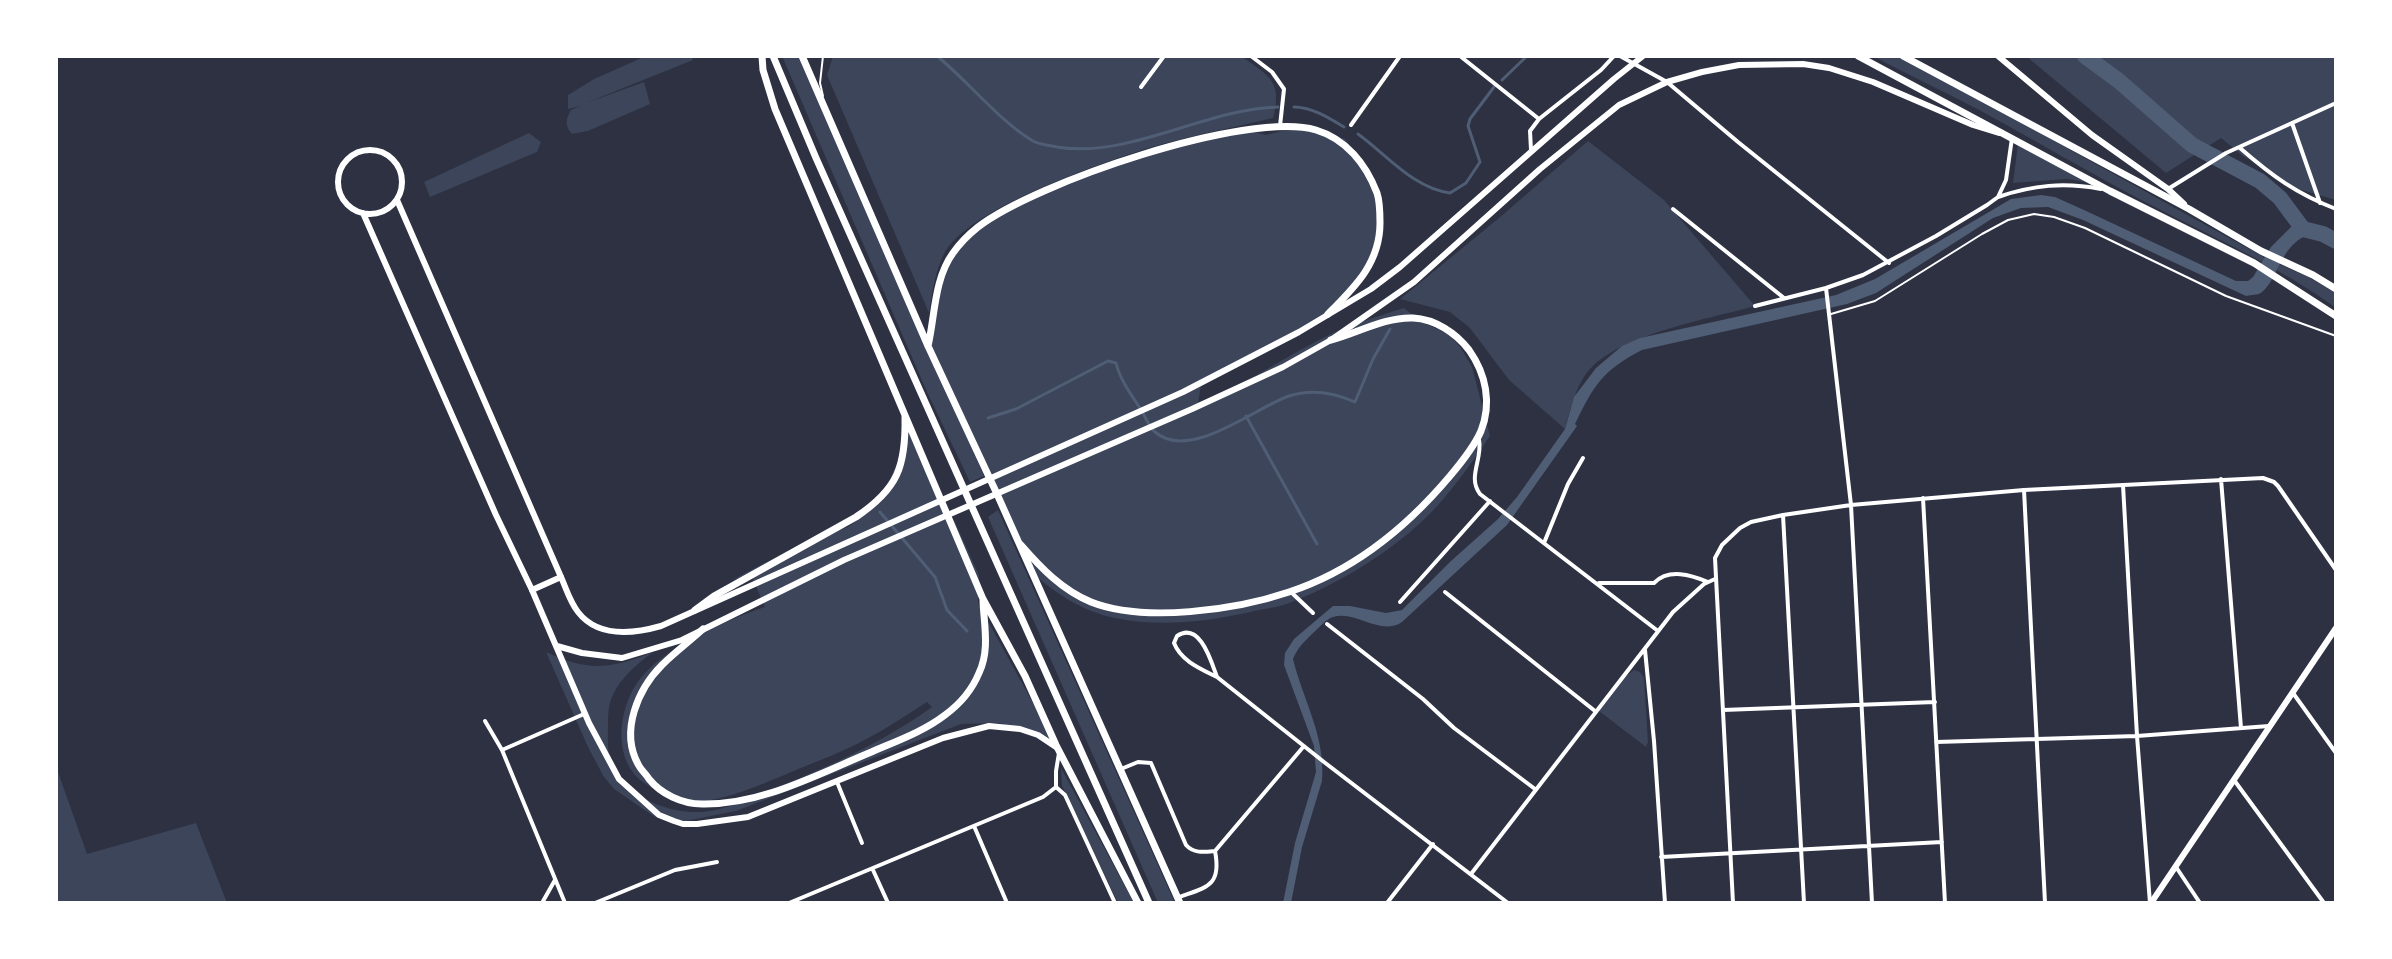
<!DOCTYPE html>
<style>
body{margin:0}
#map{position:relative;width:2392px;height:959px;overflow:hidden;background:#2d3142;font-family:"Varela Round",sans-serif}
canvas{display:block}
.frame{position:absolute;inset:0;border:58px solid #fff;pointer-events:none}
</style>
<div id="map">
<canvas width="2392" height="959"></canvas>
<div class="frame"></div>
</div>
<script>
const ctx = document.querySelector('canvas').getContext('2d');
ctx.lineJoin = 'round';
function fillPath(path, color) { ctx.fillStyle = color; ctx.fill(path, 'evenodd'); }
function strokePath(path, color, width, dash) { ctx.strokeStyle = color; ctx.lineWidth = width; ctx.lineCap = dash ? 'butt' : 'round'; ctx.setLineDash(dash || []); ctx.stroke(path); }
fillPath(new Path2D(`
 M646 56H691L693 60 586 103 644 82 650 104 588 131 572 134C564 125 566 119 571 110L580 106 568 109V95L594 79Z
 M782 56H799L984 476 970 482 927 392Z
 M833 56H1241C1269 76 1283 81 1273 118 1227 129 1174 139 1130 154 1085 169 965 212 944 254 935 271 932 294 929 313L827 75Z
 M1873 56H1906L1988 100 2054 141 2269 260 2306 276 2333 291 2336 294V308C2277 265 2210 236 2145 202 2090 173 2036 141 1981 111 1945 92 1908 75 1873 56Z
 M2026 56H2336V200L2295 188 2243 156 2221 138 2166 173Z
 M1298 127 1345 139 1366 170 1380 212 1370 267 1327 314 1201 385 1198 403C1241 387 1280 360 1321 339 1348 325 1376 317 1404 308L1421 322 1449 334 1461 348 1472 367 1490 436C1466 471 1442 506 1409 533 1375 561 1335 585 1294 601 1284 606 1271 608 1259 610 1213 621 1162 628 1115 618 1083 612 1055 593 1031 572L928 346 939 283 963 240 1019 204 1111 165 1247 130 1266 135Z
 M529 133 541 142 537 152 430 197 424 182Z
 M1588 141 1664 200 1755 306C1709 319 1626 333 1592 367 1577 381 1570 410 1565 429L1509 380 1470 328 1450 312 1400 299 1499 218Z
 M2018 143 2092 183 2067 179 2013 183Z
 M912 428 979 575 978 603 1056 745 1000 723 961 724 736 811 686 821 655 817 614 789 604 777 588 747 546 652C588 672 611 669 653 652 636 665 621 677 612 697 608 706 608 717 608 727 608 737 607 748 610 758 621 794 664 813 698 812 720 812 743 801 763 793 822 770 880 744 932 707L927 702C905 716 883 731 859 743 836 755 811 763 787 774 762 784 727 800 700 801 688 802 676 798 665 794 656 790 646 785 639 779 613 756 619 709 637 683 661 648 726 620 765 607L751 575 732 580 807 541 848 527 880 503Z
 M998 510 1162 874 1175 903H1158L988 517Z
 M1634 670 1640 672 1644 678 1648 742 1646 747 1599 711 1625 677Z
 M1061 768 1134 903H1118L1062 786Z
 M58 772 87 854 196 823 227 903H56V773Z`), '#3c4559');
fillPath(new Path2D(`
 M2041 195 2055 197 2084 210 2236 281H2248L2253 277 2271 247 2295 223 2308 235C2279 245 2277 285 2259 294 2256 295 2249 295 2246 296L2083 220 2048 207 2021 208 1993 218 1876 293 1847 304 1642 350C1602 371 1594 385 1575 424L1577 426 1507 525 1402 622C1380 637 1357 610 1333 617 1326 619 1319 628 1313 633 1304 642 1298 647 1293 659 1303 700 1326 737 1322 781L1302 847 1291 903H1283L1295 843 1316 772 1314 746 1284 665 1285 653 1294 639 1333 606H1350L1386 613 1402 610 1451 561 1498 519 1517 497 1565 429 1574 397 1596 368 1622 346 1640 338 1836 295 1875 279 2011 199Z`), '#4f5d75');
strokePath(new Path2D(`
 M937 56C970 83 997 119 1033 141 1040 145 1049 145 1057 147 1128 159 1205 109 1278 107
 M1502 80 1527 56
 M1294 107C1312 107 1329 118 1344 127
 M1358 134C1387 155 1413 188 1450 193L1466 183 1480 162 1468 126 1470 119 1494 87
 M1246 416 1317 544
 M988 418 1016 409 1108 361 1116 363C1120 380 1132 396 1142 411 1145 417 1149 427 1155 432 1190 462 1254 408 1289 396 1311 389 1335 393 1355 402L1373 359 1390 329
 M880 512 935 577 947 610 967 631`), '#4f5d75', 3);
strokePath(new Path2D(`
 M2085 56 2119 81 2192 145 2260 181 2280 198 2303 229 2323 234 2336 241`), '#4f5d75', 16);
strokePath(new Path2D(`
 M823 56 820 83 823 96
 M1831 314 1875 301 1982 234 2008 220 2034 214 2054 217 2085 228 2226 296 2336 336`), '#fff', 2);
strokePath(new Path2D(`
 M1251 56 1272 72 1284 89 1280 126
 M1460 56 1539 119 1530 131 1531 150
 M1620 56 1667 82 1738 142 1889 263
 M1141 87 1164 56
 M1539 119 1601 70 1614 56
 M2292 123 2320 203
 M1351 125 1400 56
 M2240 148C2272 176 2297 194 2336 209
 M2168 189 2226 153 2336 103
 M1998 197C2033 185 2064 182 2101 189
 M1673 209 1784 298
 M1826 288 1851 505 1872 903
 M1755 306 1826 288 1863 275 1936 236 1987 205 1998 197 2006 180 2012 138
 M1479 440C1483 459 1467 477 1480 494L1658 631
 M2221 479 2241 728
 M2123 485 2137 736 2150 903
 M2024 490 2045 903
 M1923 498 1945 903
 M1783 515 1804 903
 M1544 543 1568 484 1583 458
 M1599 583H1654C1669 568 1691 575 1708 582
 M1445 592 1595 711
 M1292 593 1313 613
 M1400 602 1490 501
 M1327 624 1423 699 1454 728 1535 789
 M1645 650 1654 741 1665 903
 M1217 677C1211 661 1200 621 1177 636L1174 643C1181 661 1201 669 1217 677L1324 762 1508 903
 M2293 693 2336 753
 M1723 710 1935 702
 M485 721 502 750 565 903
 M1936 742 2137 736 2269 726
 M502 750 584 714
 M1121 769 1138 762 1151 763 1186 845C1194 854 1205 852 1215 851
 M2234 780 2324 903
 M837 782 862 843
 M1056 787 1065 795 1115 903
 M974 826 1007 903
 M1661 857 1942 842
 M2176 867 2200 903
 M873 870 888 903
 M1471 874 1673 612 1704 584 1715 579
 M1177 898C1206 887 1222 887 1215 851L1304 746
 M542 903 555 880
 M595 903 675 870 717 862
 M789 903 1043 797 1056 787V771L1059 753
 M1387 903 1433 844
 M1733 903 1715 558 1722 545 1740 528 1751 522 1783 515 1851 505 2024 490 2263 478 2274 482 2278 486 2336 570`), '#fff', 4);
strokePath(new Path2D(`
 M338 182a32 32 0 1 1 64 0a32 32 0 1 1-64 0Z
 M397 200 561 577
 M363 213 496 515 532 590
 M2151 903 2336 628`), '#fff', 6);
strokePath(new Path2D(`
 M1998 56 2092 135 2168 189 2184 204
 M557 646 582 653 622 658 682 640 844 560 1192 409 1283 367 1331 340 1414 282 1540 169 1619 105 1667 82 1702 72 1739 65 1803 64 1829 68 1873 82 1973 125 1999 133
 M1056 747 1038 735 1020 729 989 726 943 738 748 817 697 824H683L674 821 659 815 619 779 589 723 532 590 561 577C566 588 570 602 578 612 598 638 633 634 661 626L1183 392 1299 332 1371 289 1400 267 1614 79 1643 56`), '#fff', 6);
strokePath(new Path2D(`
 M1858 56 2110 191 2254 263 2336 316
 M1903 56 2189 209 2261 251 2313 275 2336 289`), '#fff', 7);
strokePath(new Path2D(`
 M762 56 763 70 775 109 983 599 1025 676 1056 745 1138 903
 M773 56 816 158 1149 903
 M802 56 928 346 997 494 1180 903
 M928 346C935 316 934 279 953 253 960 243 968 235 978 227 1035 183 1247 110 1316 130 1346 139 1366 164 1377 193 1380 202 1380 213 1380 223 1380 263 1355 287 1328 314
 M1021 545C1041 568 1062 590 1091 602 1144 623 1236 610 1289 592 1353 571 1407 527 1450 476 1461 463 1474 447 1481 431 1492 403 1486 374 1469 350 1456 333 1435 319 1413 318 1384 317 1358 333 1331 340
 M695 610 714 596 856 517C898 489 906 466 905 417
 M703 629C690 641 675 652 662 665 638 689 620 731 638 764 640 769 646 774 649 779 661 794 682 804 702 804 761 805 816 775 869 753 894 742 923 732 945 715 960 704 972 690 979 673 990 650 984 625 983 601`), '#fff', 7);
</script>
